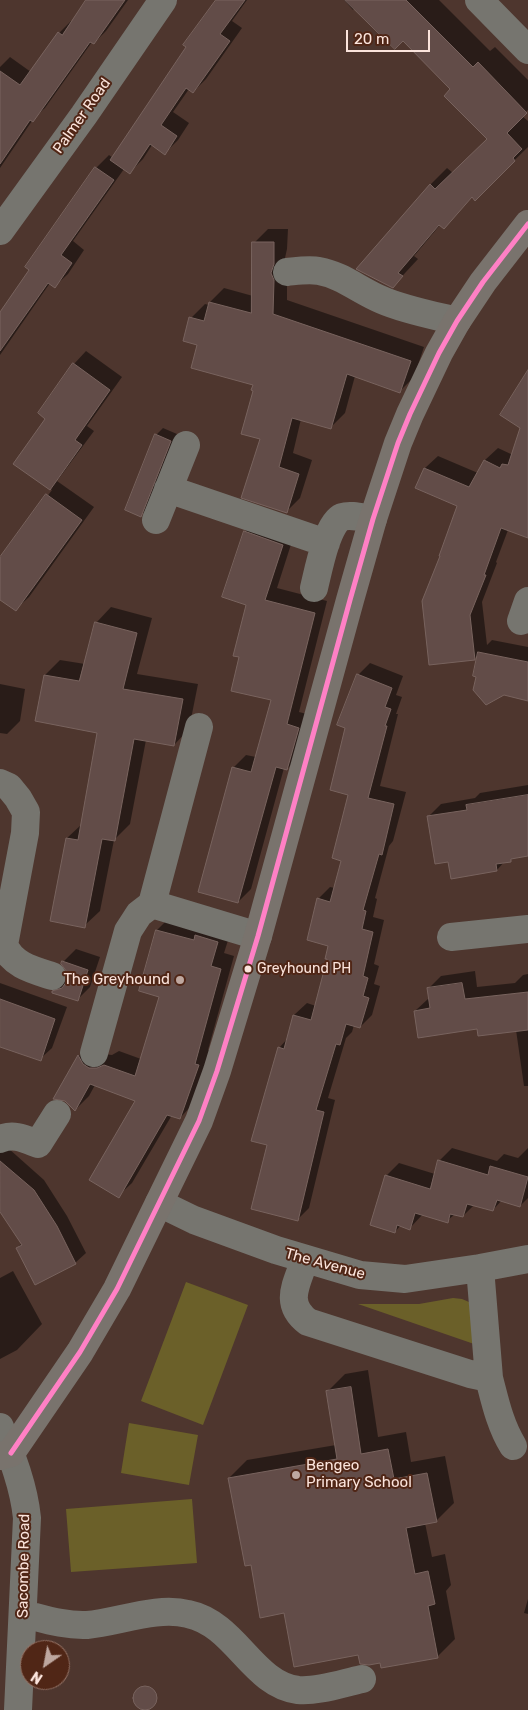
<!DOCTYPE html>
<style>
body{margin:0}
#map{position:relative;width:528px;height:1710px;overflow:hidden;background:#4e362e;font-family:Rubik,sans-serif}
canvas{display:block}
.north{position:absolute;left:20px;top:1640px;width:50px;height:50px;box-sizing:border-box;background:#502616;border:1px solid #947265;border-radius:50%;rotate:213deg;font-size:14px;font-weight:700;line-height:20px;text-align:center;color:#fbe4dc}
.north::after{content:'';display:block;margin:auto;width:18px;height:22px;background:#bea79f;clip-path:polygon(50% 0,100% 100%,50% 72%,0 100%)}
.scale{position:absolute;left:346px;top:30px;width:84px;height:22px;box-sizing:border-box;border:2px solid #fbe4dc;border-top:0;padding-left:6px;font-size:15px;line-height:18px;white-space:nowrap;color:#fbe4dc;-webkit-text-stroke:4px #502616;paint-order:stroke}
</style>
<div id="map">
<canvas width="528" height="1710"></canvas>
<div class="north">N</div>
<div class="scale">20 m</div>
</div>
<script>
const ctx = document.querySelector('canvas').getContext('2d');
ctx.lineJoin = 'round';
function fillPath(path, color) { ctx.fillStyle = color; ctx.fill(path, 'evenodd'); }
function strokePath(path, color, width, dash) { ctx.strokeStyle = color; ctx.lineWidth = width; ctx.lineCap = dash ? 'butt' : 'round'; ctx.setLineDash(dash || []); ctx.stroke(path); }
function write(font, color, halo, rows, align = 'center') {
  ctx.font = font + ' Rubik,sans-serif'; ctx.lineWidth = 4; ctx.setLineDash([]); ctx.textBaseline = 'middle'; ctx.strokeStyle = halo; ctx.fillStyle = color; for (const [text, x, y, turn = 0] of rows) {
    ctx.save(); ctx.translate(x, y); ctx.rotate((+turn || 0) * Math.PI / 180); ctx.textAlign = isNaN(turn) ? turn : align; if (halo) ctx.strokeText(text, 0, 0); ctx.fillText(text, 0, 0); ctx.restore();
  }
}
fillPath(new Path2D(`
 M186 1282 248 1305 203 1425 141 1401Z
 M453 1298 462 1299 469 1302 477 1345 358 1304H419Z
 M129 1423 198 1435 189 1485 121 1473Z
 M192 1499 197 1563 71 1572 66 1509Z`), '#6b6029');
fillPath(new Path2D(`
 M88 0H128L106 31 94 43 92 42 45 108 34 118 0 168V67L10 57 31 72 59 33 71 21 73 22Z
 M217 0H247L232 21 242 28 206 79 193 92 189 89 173 112 189 123 178 140 165 153 152 145 143 159 130 172 124 169 73 241 84 250 68 274 55 286 50 283 0 355V313L31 269 96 168 109 155 113 158Z
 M344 0H439L490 51 495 47 528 80V110L522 116 528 121V147L475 199 473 196 444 227 440 225 414 256 418 259 393 286 430 185 447 168 453 173 488 139 452 89 403 40 355 8 353 10Z
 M268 229H288L287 249 285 258 287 265V300L424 347 414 377 399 392 355 376 345 413 331 427 301 419 293 453 312 460 300 498 286 512 261 438 254 384 199 344 191 318 205 304 209 305 210 302 224 288 253 296 254 243Z
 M86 351 122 377 87 426 94 431 57 481 94 507 29 597 16 609 0 598V559L52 490 15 464 47 418 74 364Z
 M528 372V537L508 530 496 562 497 563 482 602 487 645 492 640 528 647V700L477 676 479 654 474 659 459 506 417 487 425 468 438 456 478 473 485 460 498 448 513 455 525 429Z
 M163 428 177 434 147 509 141 515 156 435Z
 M258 519 295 532 277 588 327 601 299 712 311 715 300 756 287 769 284 768 251 889 238 902 234 767 246 755 256 757 272 700 241 656 248 604 245 532Z
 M111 607 152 618 137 674 198 684 189 729 174 745 146 740 130 824 114 840 100 911 84 926 67 838 82 824 99 732 45 675 60 660 85 664 96 623Z
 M370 663 403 676 396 695 402 697 396 714H398L380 786 406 792 393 841 389 846 375 898 377 899 373 917 384 920 374 964 379 966 374 984 380 986 372 1015 360 1027 354 1025 352 1032 346 1038 328 1098 335 1100 309 1208 297 1220 269 1144 279 1048 288 1038 294 1015 307 1003 316 1006 329 958 330 945 318 899 330 887 335 888 343 860 349 794 358 675Z
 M0 684 25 689 20 721 7 734 0 733Z
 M528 785V855L514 857 511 860 505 861 497 870 449 861 429 816 441 804 475 798 480 793Z
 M171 916 232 928 224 953 234 956 208 1050 212 1051 193 1104 180 1118 172 1115 132 1183 118 1196 137 1100 95 1085 89 1096 75 1110 66 1099 55 1098 79 1056 93 1042 104 1054 112 1055 119 1051 141 1059 161 996 141 990 157 930Z
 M76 949 100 957 90 987 77 1000 53 992 68 978V972L63 962Z
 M475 971 477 987 515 983 523 975 528 974V1086H524L516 1030 478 1027 415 1011 429 998 428 989 441 976Z
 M0 983 67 1007 52 1048 40 1059 0 1045Z
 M8 1148 44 1180 67 1216 86 1253 75 1263 17 1248 22 1243 0 1211V1150L4 1152Z
 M452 1148 497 1161 504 1154 518 1158 528 1148V1198L520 1206 502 1200 493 1210 474 1205 463 1216 455 1214 447 1221 423 1214 410 1228 401 1225 395 1232 386 1176 399 1163 435 1174 439 1161Z
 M13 1271 42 1324 17 1350 0 1359V1278Z
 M368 1370 378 1437 406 1432 411 1462 445 1456 454 1503 436 1521 425 1523 432 1557 445 1554 451 1585 446 1591 455 1639 437 1657 381 1662 359 1654 285 1612 252 1564 229 1478 247 1460 336 1445 328 1391 345 1374Z
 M528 1599V1614L524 1613Z`), '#0007');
const building = new Path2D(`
 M86 0H125L94 44 90 42 33 122 30 120 0 164V71L20 85 58 32 62 35Z
 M216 0H245L220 34 230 41 193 93 186 88 161 125 177 136 165 155 150 144 130 174 110 160 186 47 183 45Z
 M345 0H406L473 67 478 62 527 113 507 133 522 149 513 158 515 161 475 201 472 197 444 229 439 225 398 273 403 276 393 288 356 269 430 184 435 189 487 139 444 96 450 89 403 41 395 49Z
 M95 167 114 180 61 255 72 263 55 288 48 283 0 351V312L29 270 25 267Z
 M252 242H274V264L271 273 274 280 273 314 411 361 400 393 347 374 331 429 292 418 279 467 299 474 287 513 241 498 260 439 241 434 253 391 251 390 253 385 191 368 197 345 183 341 189 317 204 321 209 302 251 313Z
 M73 363 110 390 75 440 82 445 50 490 13 464 45 419 38 413Z
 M528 370V538L501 528 484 575H486L470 615 475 660 429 665 422 601 440 556H439L457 506 415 488 424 468 469 487 484 460 500 468 502 464 508 465 520 428 500 415Z
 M155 434 171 441 141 517 125 510Z
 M46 494 82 520 16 611 0 600V557Z
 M244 531 283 545 265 600 315 613 287 724 299 728 287 770 276 767 238 903 198 892 232 767 251 772 271 700 231 691 239 657 233 656 246 605 222 597Z
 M95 622 137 633 123 689 183 699 174 746 134 739 115 841 102 839 85 928 50 921 66 838 78 840 97 733 35 721 44 675 79 681Z
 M478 652 528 662V701L504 695 486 705 473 690 476 677 473 676Z
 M357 674 392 688 385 707 391 709 385 726H387L368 798 394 804 382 855 379 854 363 910 366 911 362 929 373 932 363 976 368 978 363 996 369 998 360 1028 346 1024 340 1045 336 1044 316 1110 324 1112 298 1221 251 1209 267 1145 251 1141 278 1047 284 1049 293 1015 311 1020 327 959H325L328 946 307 940 317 898 330 902 341 861 332 858 348 795 330 790 345 728 337 725Z
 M528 795V856L511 859V862L496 864 497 871 451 879 448 862 435 864 427 816 467 810 466 805Z
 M156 930 194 940 195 935 218 942 211 966 221 969 195 1064 199 1065 180 1119 167 1115 119 1198 89 1180 135 1101 90 1084 75 1111 65 1101 53 1099 78 1055 83 1064 89 1068H97L104 1065 135 1076 159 997 139 991Z
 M62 961 88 970 78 1001 52 993V991L62 988 67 981V972L61 964Z
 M462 983 465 999 528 992V1030L478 1036 477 1029 418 1038 414 1011 430 1008 427 988Z
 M0 999 55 1019 41 1061 0 1047Z
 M438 1160 488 1175 490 1166 528 1177 520 1207 497 1200 493 1211 467 1204 463 1217 450 1214 448 1223 415 1213 410 1230 397 1225 395 1233 370 1225 385 1175 430 1189Z
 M0 1161 34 1190 57 1226 76 1264 35 1285 16 1248 22 1245 0 1212Z
 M351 1387 361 1454 388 1449 394 1479 427 1473 437 1522 406 1528 415 1574 428 1571 435 1604 428 1606 438 1658 381 1668 380 1663 369 1665 360 1664 358 1655 294 1667 284 1613 260 1618 251 1565 245 1566 228 1478 337 1459 326 1391Z
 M133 1698a12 12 0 1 1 24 0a12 12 0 1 1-24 0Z`);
fillPath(building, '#624c48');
strokePath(building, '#78635e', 1);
strokePath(new Path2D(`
 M479 0 528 50
 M0 231 84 115 163 0
 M287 272C297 271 309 269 319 271 342 275 360 291 382 300 405 310 432 315 457 321
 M168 489 326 543
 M156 520 186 445
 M314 588C318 572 327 523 342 517 351 514 364 518 373 519
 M521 621 528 601
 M0 783 9 787 18 798 26 812 25 833 4 945C12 965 33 970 52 976
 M152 904 199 727
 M451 937 528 929
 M94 1053 128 931 139 914 152 904 258 936
 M0 1139C14 1133 25 1139 38 1144L57 1114
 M159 1203 194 1220 276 1250 360 1275 405 1279 480 1268 528 1259
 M305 1259C297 1284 283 1303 308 1322L470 1374 489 1378 480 1268
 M489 1378C495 1401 500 1425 513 1446
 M0 1427C12 1456 24 1487 27 1518L18 1710
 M24 1614C44 1619 65 1626 87 1625 119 1622 157 1606 188 1614 236 1624 252 1684 298 1690 317 1692 343 1683 362 1679`), '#76756f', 28);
strokePath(new Path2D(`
 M0 1456 11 1453 80 1352 117 1289 199 1121 217 1071 258 936 350 600 373 519 398 443 410 414 439 353 457 321 483 282 528 224`), '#79736d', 28);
strokePath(new Path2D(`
 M11 1453 80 1352 117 1289 199 1121 217 1071 258 936 350 600 373 519 398 443 410 414 439 353 457 321 483 282 528 224`), '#ff80c5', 5);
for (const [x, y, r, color] of [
 [248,969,4.5,"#fbe4dc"],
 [180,980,5,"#bea79f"],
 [296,1475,5,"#bea79f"]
]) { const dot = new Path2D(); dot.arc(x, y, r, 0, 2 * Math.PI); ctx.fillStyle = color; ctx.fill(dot); strokePath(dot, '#502616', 2); }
write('14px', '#fbe4dc', '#502616', [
 ["Greyhound PH",257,969]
], 'left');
write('15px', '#fbe4dc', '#502616', [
 ["Palmer Road",82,116,-55],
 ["The Avenue",325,1264,15],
 ["Sacombe Road",24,1566,-89]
]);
write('15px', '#fbe4dc', '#502616', [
 ["The Greyhound",170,980],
 ["Bengeo",306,1466,"left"],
 ["Primary School",306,1483,"left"]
], 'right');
</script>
